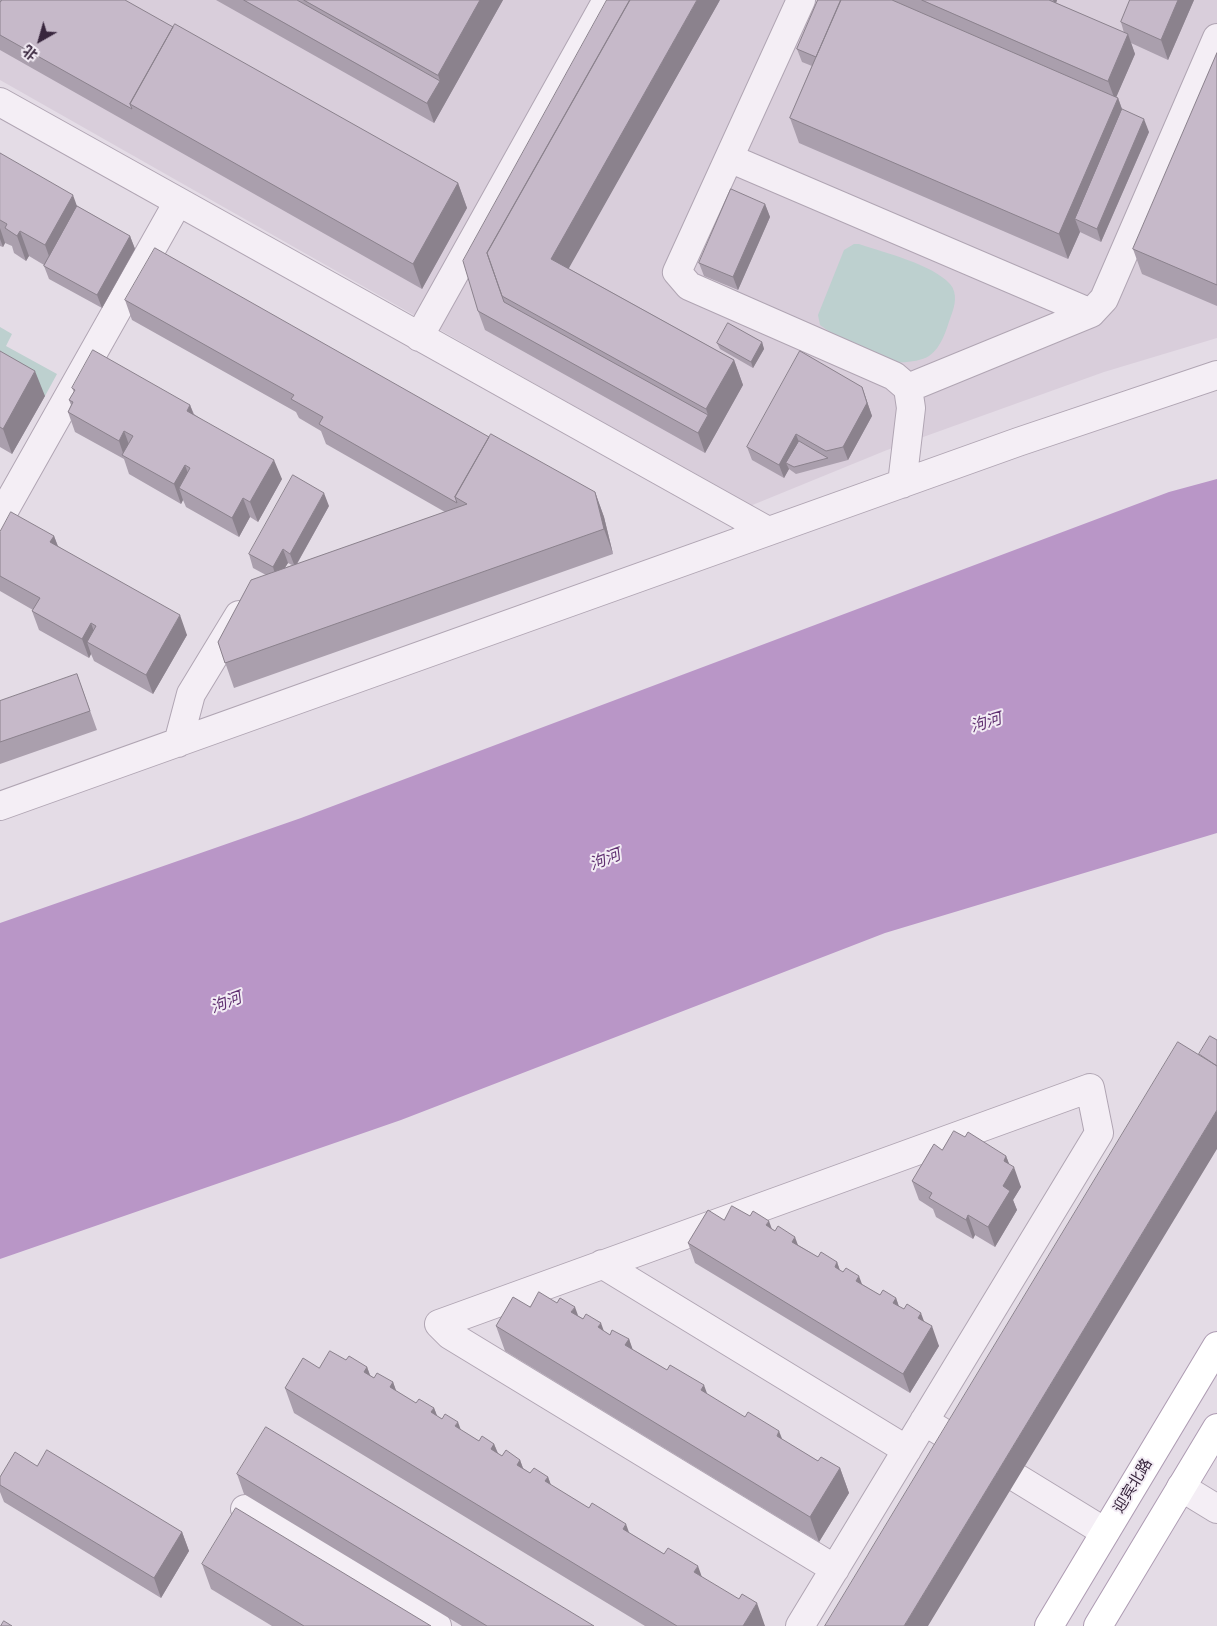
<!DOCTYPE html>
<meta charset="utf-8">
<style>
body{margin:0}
#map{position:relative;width:1217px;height:1626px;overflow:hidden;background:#e4dce6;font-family:Rubik,"Noto Sans SC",sans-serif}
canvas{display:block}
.north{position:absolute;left:15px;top:15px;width:50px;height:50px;-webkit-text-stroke:4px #f2ebf4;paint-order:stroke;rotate:218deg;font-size:14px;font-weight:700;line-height:20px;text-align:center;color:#38263d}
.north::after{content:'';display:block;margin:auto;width:18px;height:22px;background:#38263d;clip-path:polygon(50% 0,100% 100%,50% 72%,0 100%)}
</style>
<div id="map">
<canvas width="1217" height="1626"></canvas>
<div class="north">北</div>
</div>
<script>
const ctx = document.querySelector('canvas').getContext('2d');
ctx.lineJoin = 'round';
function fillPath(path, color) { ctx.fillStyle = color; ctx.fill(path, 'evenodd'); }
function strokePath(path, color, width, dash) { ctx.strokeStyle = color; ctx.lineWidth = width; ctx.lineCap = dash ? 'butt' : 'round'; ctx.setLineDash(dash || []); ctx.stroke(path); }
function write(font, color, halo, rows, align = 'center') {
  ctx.font = font + ' Rubik,"Noto Sans SC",sans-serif'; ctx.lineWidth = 4; ctx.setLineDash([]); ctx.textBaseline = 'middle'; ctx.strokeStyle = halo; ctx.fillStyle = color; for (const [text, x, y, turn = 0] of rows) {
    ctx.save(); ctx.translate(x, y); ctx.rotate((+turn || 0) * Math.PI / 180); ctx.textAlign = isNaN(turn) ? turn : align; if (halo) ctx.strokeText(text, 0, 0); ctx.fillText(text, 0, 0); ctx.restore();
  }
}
fillPath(new Path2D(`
 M0 0H1217V338L1104 372 887 450 750 506 0 80Z`), '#d9cedb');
fillPath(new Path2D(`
 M854 244H859C885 253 932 264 950 284 958 293 955 306 951 316 946 330 942 347 929 356 921 361 906 363 896 362 880 360 833 335 820 325L818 315 844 250Z
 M0 327 12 334 6 346 57 374 45 396 0 371Z`), '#bdd0cf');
fillPath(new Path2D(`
 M1217 479V833L885 933 401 1120 0 1259V923L301 818 1169 492Z`), '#b996c7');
const minor = new Path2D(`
 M801 0 677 272 689 286 894 376 908 388 911 408 902 484
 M0 102 768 531
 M729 158 1091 313
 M419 337 607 0
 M908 388 1091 313 1104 299 1217 38
 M0 518 178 202
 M178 743 191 694 239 615
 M0 806 1018 442 1217 375
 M602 1264 907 1450
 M924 1421 1105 1532
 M1181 1487 1217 1509
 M245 1509 437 1626
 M800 1626 1099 1133 1090 1088 439 1324 450 1335 835 1569`);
const major = new Path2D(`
 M1049 1626 1217 1346
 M1098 1626 1217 1428`);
strokePath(minor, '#b0a5b3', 30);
strokePath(major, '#ad9bb2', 30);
strokePath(minor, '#f4eef5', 28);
strokePath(major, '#fff', 28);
fillPath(new Path2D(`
 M0 0 173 27 458 183 467 208 422 289 0 50Z
 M216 0H503L434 123Z
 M720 0 568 268 734 360 743 385 705 453 485 330 478 311Z
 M818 0H1057L1056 3 1124 33 1121 22 1130 0H1194L1168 60 1131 43 1135 54 1116 97 1118 98 1122 109 1149 132 1101 242 1080 232 1068 259 799 143 790 118 812 66 802 62 797 49Z
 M1217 53V306L1142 274 1133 249Z
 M0 153 77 206 130 236 135 249 102 308 49 279 44 266V265L29 256 26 261 14 253 12 246 5 243 3 247 0 246Z
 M765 204 770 217 738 290 704 276 699 263Z
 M125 300 489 437 595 492 604 517 613 554 234 688 218 642 266 575 253 568 249 554 329 506 297 564 445 512 326 444 321 431 299 418 296 412 132 320ZM288 563 292 565 284 568Z
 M762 342 764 349 753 368 720 349 717 343Z
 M0 351 45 396 12 454 0 447Z
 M862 387 872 416 848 460 796 474 789 469 784 478 752 460 747 447Z
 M72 388 190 405 194 414 282 479 258 522 250 517 239 537 186 507 183 500 181 504 129 474 124 459 75 432 68 412 71 405 69 400 74 392Z
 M0 532 54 536 58 546 187 635 153 694 94 661 91 654 89 658 39 630 32 611 33 610 0 591Z
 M77 674 97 730 0 764V701Z
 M965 1137 1006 1156 1009 1164 1021 1187 1013 1200 1017 1210 995 1247 975 1235 973 1239 936 1217 933 1209 919 1200 912 1181 942 1150Z
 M724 1220 772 1229 818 1257 837 1262 840 1271 880 1295 896 1298 899 1307 924 1321 939 1346 910 1393 695 1263 688 1243Z
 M557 1303 610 1335 629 1339 632 1349 818 1461 840 1468 849 1493 819 1542 505 1351 496 1326 530 1307Z
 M346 1360 367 1367 370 1375 374 1378 393 1382 396 1391 416 1403 434 1408 437 1416 479 1441 494 1444 498 1453 502 1456 520 1460 523 1468 530 1473 548 1477 551 1485 702 1577 765 1626H645L294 1413 285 1388 319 1368Z
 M37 1466 182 1532 189 1551 161 1598 4 1502 0 1492V1477Z
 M237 1474 594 1626H462L244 1494Z
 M202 1564 431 1626H272L211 1589Z`), '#aa9fad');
fillPath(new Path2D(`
 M480 0H503L434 123 427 103 440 81 438 75Z
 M697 0H720L560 284 551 259Z
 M1053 0H1057L1055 6Z
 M1178 0H1194L1168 60 1161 40Z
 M1128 34 1135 54 1115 100 1108 81Z
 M1118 98 1127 123 1075 219 1080 232 1068 259 1059 234Z
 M1144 119 1149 132 1101 242 1097 229Z
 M458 183 467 208 422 289 413 264Z
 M73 195 82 220 54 270 45 245Z
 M765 204 770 217 738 290 733 277Z
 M0 228 5 243 3 247 0 239Z
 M20 231 29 256 26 261 17 236Z
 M130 236 135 249 102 308 97 295Z
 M762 342 764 349 753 368 751 362Z
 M734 360 743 385 705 453 698 433 708 415 706 409Z
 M35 371 45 396 12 454 3 429Z
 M862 387 872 416 848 460 843 447Z
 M190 405 197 424 187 411Z
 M124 431 131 450 124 456 119 441Z
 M796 434 801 448 786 463 789 469 784 478 779 465Z
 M274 460 282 479 258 522 250 502Z
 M185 465 192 485 179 488 183 500 181 504 174 484Z
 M595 492 604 517 613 554 604 529Z
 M324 493 329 506 295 567 290 554Z
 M243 498 250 517 239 537 232 518Z
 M54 536 61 555 50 542Z
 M283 549 288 563 277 581 273 567Z
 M180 615 187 635 153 694 146 675Z
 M91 623 98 643 87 642 91 654 89 658 82 639Z
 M1217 1110V1149L928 1626H904Z
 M1006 1156 1012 1171 1014 1167 1021 1187 1013 1200 1017 1210 995 1247 988 1227 1003 1186 1004 1161Z
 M968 1215 975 1235 973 1239 966 1220Z
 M769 1221 776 1240 766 1225Z
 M795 1237 802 1256 792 1242Z
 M837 1262 844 1282 835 1267Z
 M859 1276 866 1295 856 1281Z
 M896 1298 903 1318 893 1303Z
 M575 1307 584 1332 571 1312Z
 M921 1313 928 1332 918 1318Z
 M601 1323 610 1348 598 1327Z
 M932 1326 939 1346 910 1393 903 1374Z
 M629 1339 638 1364 625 1345Z
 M367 1367 376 1392 364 1372Z
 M393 1382 402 1407 390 1387Z
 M704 1385 713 1410 701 1390Z
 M434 1408 444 1433 431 1412Z
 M458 1422 467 1447 455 1426Z
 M779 1431 789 1456 777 1436Z
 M494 1444 504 1469 491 1449Z
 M520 1460 529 1485 517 1465Z
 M840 1468 849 1493 819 1542 810 1517Z
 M548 1477 557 1502 545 1481Z
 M626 1524 635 1549 623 1529Z
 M182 1532 189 1551 161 1598 154 1578Z
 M698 1566 707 1591 694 1572Z
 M757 1603 765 1626H743Z`), '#8b828d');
const building = new Path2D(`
 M2 0H125L173 27 130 104 132 109 0 35V3Z
 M244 0H297L440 81 427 103Z
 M304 0H480L438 75Z
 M607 0H630L487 253 504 302 708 415 698 433 478 311 463 261Z
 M630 0H697L551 259 734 360 706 409 502 296 487 253Z
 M818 0H841L816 57 797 49Z
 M841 0H892L1118 98 1059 234 790 118Z
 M922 0H1049L1128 34 1108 81Z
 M1130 0H1178L1161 40 1121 22Z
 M175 24 458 183 413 264 130 104Z
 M1217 53V285L1133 249Z
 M1122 109 1144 119 1097 229 1075 219Z
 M0 153 73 195 45 245 20 231 17 236 5 228 7 224 0 220Z
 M731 189 765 204 733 277 699 263Z
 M77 206 130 236 97 295 44 266Z
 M155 248 489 437 455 497 457 503 319 424 323 417 291 399 294 395 125 300Z
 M728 323 762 342 751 362 717 343Z
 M93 350 190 405 187 411 274 460 250 502 243 498 232 518 179 488 190 468 185 465 174 484 122 455 133 436 124 431 119 441 68 412 73 402 69 400 75 390 72 388Z
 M0 351 35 371 3 429 0 427Z
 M800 351 862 387 867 403 843 447 826 451 796 434 779 465 747 447Z
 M491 434 595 492 604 529 225 663 218 642 251 580 467 504 455 497Z
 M799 441 828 458 794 467 786 463Z
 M293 475 324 493 290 554 283 549 273 567 249 554Z
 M11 512 54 536 50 542 180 615 146 675 87 642 96 626 91 623 82 639 32 611 40 598 0 576V532Z
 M77 674 90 711 0 742V701Z
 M1210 1036 1217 1040V1066L1199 1054Z
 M1178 1042 1217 1066V1110L904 1626H825Z
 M954 1131 965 1137 968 1132 1006 1156 1004 1161 1014 1167 1003 1186 1010 1191 988 1227 968 1215 966 1220 929 1198 932 1193 912 1181 934 1144 942 1150Z
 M732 1206 750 1216 753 1211 769 1221 766 1225 775 1231 778 1226 795 1237 792 1242 818 1257 821 1252 837 1262 835 1267 843 1272 846 1268 859 1276 856 1281 880 1295 883 1290 896 1298 893 1303 904 1309 907 1304 921 1313 918 1318 932 1326 903 1374 688 1243 708 1210 724 1220Z
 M539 1292 557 1303 560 1298 575 1307 571 1312 583 1319 586 1314 601 1323 598 1327 610 1335 612 1330 629 1339 625 1345 667 1370 670 1365 704 1385 701 1390 745 1417 748 1412 779 1431 777 1436 818 1461 821 1457 840 1468 810 1517 496 1326 513 1297 530 1307Z
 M330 1351 346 1360 349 1356 367 1367 364 1372 374 1378 377 1373 393 1382 390 1387 416 1403 419 1399 434 1408 431 1412 442 1419 445 1414 458 1422 455 1426 479 1441 482 1436 494 1444 491 1449 502 1456 506 1450 520 1460 517 1465 530 1473 534 1468 548 1477 545 1481 589 1508 592 1503 626 1524 623 1529 664 1554 668 1548 698 1566 694 1572 739 1599 742 1594 757 1603 743 1626H677L285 1388 303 1358 319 1368Z
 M266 1427 594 1626H487L237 1474Z
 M47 1450 182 1532 154 1578 0 1485V1477L15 1452 37 1466Z
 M236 1508 431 1626H304L202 1564Z
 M4 1621 12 1626H1Z`);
fillPath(building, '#c6b9c9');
strokePath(building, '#8b828d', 1);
write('15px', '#38263d', '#f2ebf4', [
 ["迎宾北路",1133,1486,-59]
]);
write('italic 16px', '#603071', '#f2ebf4', [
 ["泃河",986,723,-17],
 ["泃河",605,860,-21],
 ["泃河",226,1003,-21]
]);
</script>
